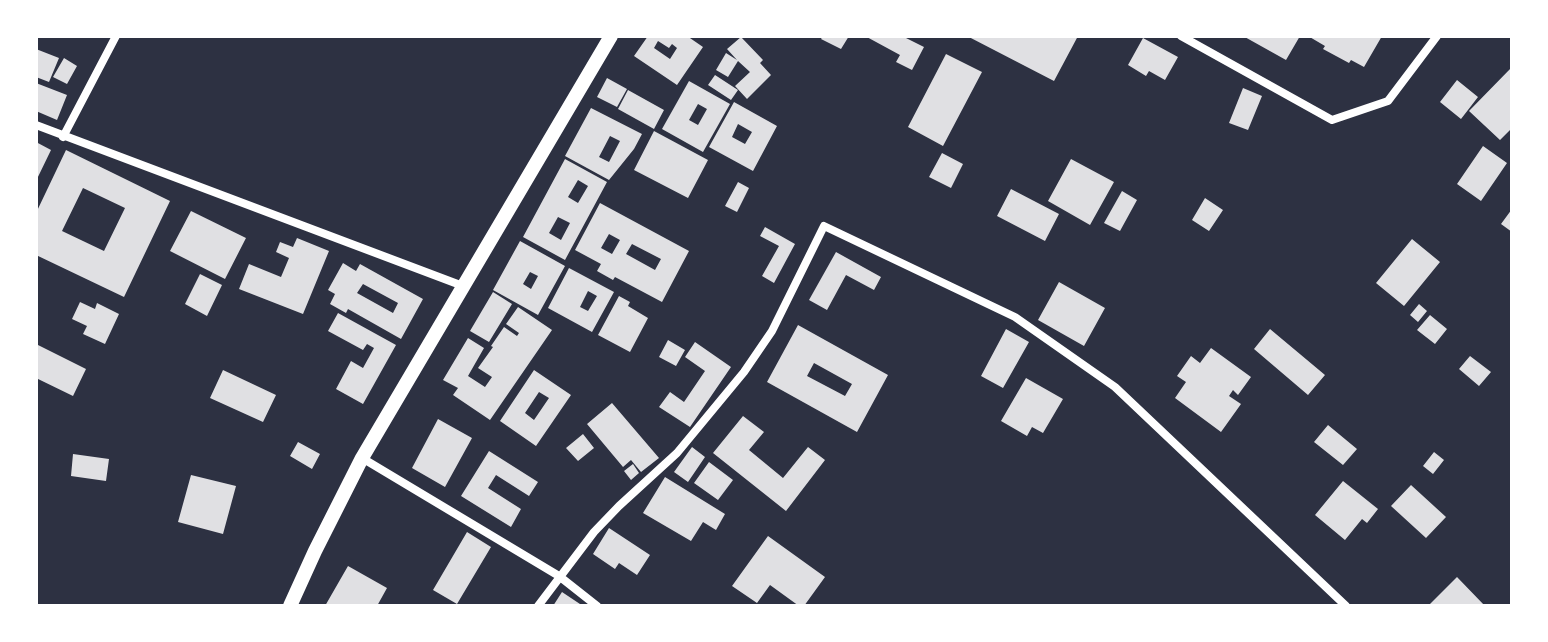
<!DOCTYPE html>
<style>
body{margin:0}
#map{position:relative;width:1548px;height:642px;overflow:hidden;background:#2d3142;font-family:"Space Grotesk",sans-serif}
canvas{display:block}
.frame{position:absolute;inset:0;border:38px solid #fff;pointer-events:none}
</style>
<div id="map">
<canvas width="1548" height="642"></canvas>
<div class="frame"></div>
</div>
<script>
const ctx = document.querySelector('canvas').getContext('2d');
ctx.lineJoin = 'round';
function fillPath(path, color) { ctx.fillStyle = color; ctx.fill(path, 'evenodd'); }
function strokePath(path, color, width, dash) { ctx.strokeStyle = color; ctx.lineWidth = width; ctx.lineCap = dash ? 'butt' : 'round'; ctx.setLineDash(dash || []); ctx.stroke(path); }
fillPath(new Path2D(`
 M648 36H687L703 47 677 85 634 56ZM658 41 669 48 672 44 677 48 670 59 654 48Z
 M823 36H849L841 49 821 39Z
 M865 36H902L924 47 912 70 896 62 900 55Z
 M967 36H1078L1054 81Z
 M1243 36H1300L1286 60Z
 M1308 36H1382L1364 67 1351 60 1349 63 1323 49 1325 46Z
 M741 37 763 60 760 63 771 75 747 99 735 86 750 72 738 61 728 77 716 70 726 53 737 60 727 49Z
 M1143 38 1178 57 1165 80 1149 71 1146 76 1128 65Z
 M36 49 59 58 49 82 36 77Z
 M946 54 982 72 943 146 908 127Z
 M64 58 77 66 67 84 53 77Z
 M1511 68 1512 69V128L1500 140 1469 111Z
 M715 75 738 90 731 100 708 85Z
 M607 78 627 89 617 107 597 97Z
 M1457 80 1478 97 1461 119 1440 102Z
 M689 81 730 104 703 152 662 129ZM698 104 707 109 698 125 689 120Z
 M36 83 67 95 57 120 36 111Z
 M1243 88 1262 96 1248 130 1229 123Z
 M628 90 664 110 654 129 618 109Z
 M734 102 777 126 753 171 709 147ZM738 124 752 132 745 144 732 137Z
 M591 108 642 134 634 149 609 180 565 156ZM610 136 620 141 609 162 599 157Z
 M654 131 708 160 688 198 634 170Z
 M36 142 51 150 36 181Z
 M1483 146 1507 163 1481 201 1457 184Z
 M66 150 170 201 124 297 36 255V213ZM83 188 125 208 104 251 62 231Z
 M942 153 963 164 951 188 929 177Z
 M565 159 607 182 565 260 523 237ZM578 180 588 186 578 203 568 197ZM558 217 570 223 561 240 549 233Z
 M1071 159 1114 182 1090 225 1048 201Z
 M738 182 749 188 737 212 725 206Z
 M1011 189 1059 214 1045 241 997 216Z
 M1122 191 1137 200 1120 231 1104 223Z
 M1205 198 1223 210 1209 231 1192 220Z
 M600 203 689 251 662 302 615 277 613 280 597 271 601 264 575 250ZM609 234 620 240 612 254 601 248ZM632 244 661 259 655 270 626 254Z
 M1512 209V232L1501 224Z
 M191 211 246 238 225 279 170 251Z
 M765 227 795 244 774 283 762 276 779 246 760 236Z
 M297 238 329 251 303 314 239 289 249 264 281 277 289 258 276 252 280 242 293 247Z
 M1412 239 1440 262 1404 306 1376 283Z
 M520 241 565 266 538 315 493 290ZM530 272 538 276 531 289 523 284Z
 M836 252 881 277 874 290 846 275 827 310 809 300Z
 M343 263 356 271 360 264 423 299 401 339 348 309 346 313 330 304 335 294 328 290ZM363 284 398 303 393 313 357 293Z
 M569 268 614 292 592 332 548 308ZM588 291 597 296 588 311 580 307Z
 M200 274 222 285 207 316 185 304Z
 M1059 282 1105 308 1084 346 1038 320Z
 M493 292 512 304 489 342 470 331Z
 M619 296 630 302 628 306 648 318 630 352 598 335Z
 M80 302 95 309 97 303 119 314 105 344 83 334 87 326 72 319Z
 M1419 304 1427 311 1418 322 1410 315Z
 M518 307 552 330 490 420 453 395 458 388 443 380 468 338 484 348 468 376 485 387 492 377 478 368 493 347 491 346 504 327 517 336 519 333 506 324Z
 M338 313 396 345 363 404 336 389 351 361 363 368 374 348 367 344 363 350 328 331Z
 M1430 315 1447 329 1435 344 1417 330Z
 M798 325 888 375 857 432 767 382ZM814 363 852 384 845 396 807 376Z
 M1006 329 1029 342 1003 388 981 376Z
 M1270 329 1325 375 1308 395 1254 349Z
 M668 340 685 350 676 366 659 357Z
 M695 342 731 367 690 427 659 407 670 392 684 402 705 371 685 357Z
 M36 344 86 369 73 396 36 378Z
 M1211 348 1251 377 1238 395 1233 390 1229 396 1241 404 1221 432 1175 398 1186 382 1177 376 1191 356 1200 363Z
 M1470 356 1491 372 1479 386 1459 369Z
 M223 370 276 395 263 422 210 398Z
 M534 370 571 395 536 446 500 421ZM539 392 549 398 534 420 525 413Z
 M1026 378 1063 399 1043 433 1032 427 1027 436 1001 421Z
 M612 403 659 458 641 472 631 460 623 467 587 424Z
 M743 416 764 432 749 450 783 478 808 447 825 460 786 511 713 453Z
 M438 419 472 438 445 487 412 468Z
 M1328 425 1357 449 1343 465 1314 442Z
 M583 434 594 448 578 461 566 448Z
 M298 442 320 454 312 469 290 456Z
 M692 447 705 457 688 482 674 472Z
 M489 451 538 482 529 496 496 475 488 488 521 509 511 527 461 496Z
 M1434 452 1444 460 1433 474 1423 466Z
 M73 454 109 459 106 481 71 476Z
 M709 462 733 480 718 500 694 483Z
 M633 464 639 473 631 480 624 471Z
 M191 475 236 486 223 534 178 522Z
 M665 477 725 514 716 530 703 522 691 541 643 513Z
 M1343 481 1378 509 1367 523 1362 519 1345 540 1315 515Z
 M1411 485 1446 517 1426 538 1391 506Z
 M609 528 650 555 637 575 619 563 615 569 593 554Z
 M467 532 491 547 457 604 433 590Z
 M768 536 825 577 804 606H799L770 585 757 603 732 586Z
 M348 566 387 588 377 606H325Z
 M1457 577 1485 606H1428Z
 M562 592 583 606H553Z`), '#e0e0e3');
strokePath(new Path2D(`
 M1181 36 1332 120 1388 101 1437 36
 M36 125 463 286
 M63 137 116 36
 M362 458 559 576 597 606
 M538 606 594 532 619 506 677 453 744 372 772 331 824 226 1015 317 1115 387 1346 606`), '#fff', 8);
strokePath(new Path2D(`
 M290 606 315 551 362 458 611 36`), '#fff', 14);
</script>
